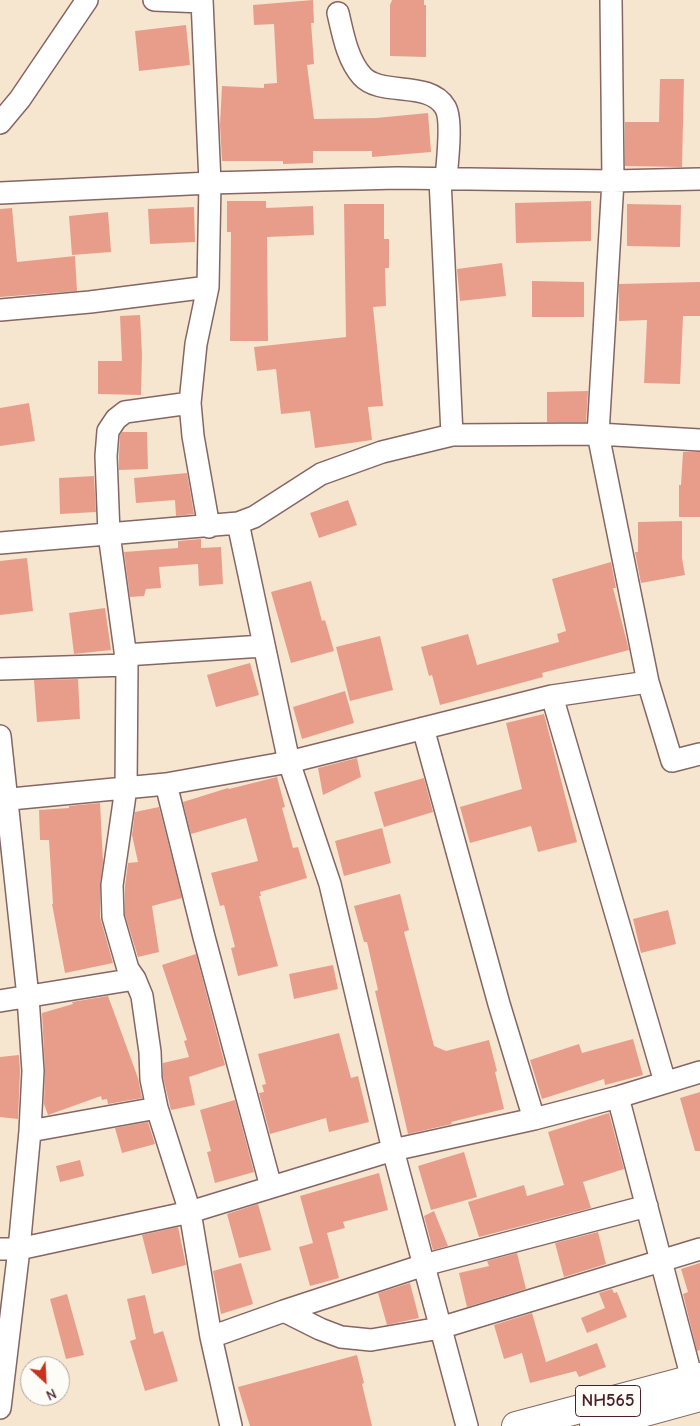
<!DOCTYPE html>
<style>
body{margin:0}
#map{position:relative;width:700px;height:1426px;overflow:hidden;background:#f6e6cf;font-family:"Comic Neue",sans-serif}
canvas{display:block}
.north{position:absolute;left:20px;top:1356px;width:50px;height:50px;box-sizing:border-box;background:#fdfcf7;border:1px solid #b5a4a5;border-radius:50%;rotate:155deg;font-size:14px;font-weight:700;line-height:20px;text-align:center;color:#4a1f2b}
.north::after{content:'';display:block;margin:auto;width:18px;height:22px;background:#c8321e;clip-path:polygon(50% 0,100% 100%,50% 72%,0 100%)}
</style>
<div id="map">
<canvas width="700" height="1426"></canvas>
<div class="north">N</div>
</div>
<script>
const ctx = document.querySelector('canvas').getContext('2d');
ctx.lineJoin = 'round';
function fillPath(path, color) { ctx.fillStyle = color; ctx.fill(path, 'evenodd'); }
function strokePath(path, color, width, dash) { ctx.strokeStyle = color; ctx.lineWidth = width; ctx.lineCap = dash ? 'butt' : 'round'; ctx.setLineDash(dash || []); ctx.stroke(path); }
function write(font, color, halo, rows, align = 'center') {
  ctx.font = font + ' "Comic Neue",sans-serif'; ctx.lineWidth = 4.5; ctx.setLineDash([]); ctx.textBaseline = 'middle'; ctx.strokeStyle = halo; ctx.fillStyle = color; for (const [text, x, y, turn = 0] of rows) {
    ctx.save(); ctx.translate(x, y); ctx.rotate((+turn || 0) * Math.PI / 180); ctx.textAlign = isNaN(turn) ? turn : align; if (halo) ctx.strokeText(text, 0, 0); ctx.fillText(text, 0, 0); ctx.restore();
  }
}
fillPath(new Path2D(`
 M313 0 314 23H311L314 64 307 65 314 119 376 118 428 113 431 152 372 157V151H313V163L283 164V161H222L220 125 222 86 264 88V84L277 83 274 24 254 25 253 5Z
 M392 0H424V5H426V57L390 56V5Z
 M186 25 190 65 139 71 135 31Z
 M660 79H684L682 167 625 166V122H659Z
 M227 201H266V208L313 206 314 235 267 237 268 341H230L231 232H227Z
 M591 201V241L516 243 515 203Z
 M344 204H384V239H389V268H385L386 306 373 307 383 406 368 407 372 440 315 448 310 411 281 414 276 369 257 371 254 347 346 337Z
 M627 204 681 205 680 247 627 246Z
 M194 207 195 242 150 244 148 209Z
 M12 208 17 262 75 256 77 291 0 297V209Z
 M108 212 111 252 72 255 69 216Z
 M502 263 506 296 460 301 457 269Z
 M532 281 584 282V317H532Z
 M700 282V316H683L680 384 644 383 647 320 619 321V284Z
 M140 315 142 354 141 395 98 394V361H122L120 316Z
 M588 391 586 422H547V392Z
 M29 403 35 441 0 446V408Z
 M122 432H147L148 469 119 470V456L120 435Z
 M683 452H700V517H679V485H681Z
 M187 473 194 514 176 516 175 500 136 503 134 478Z
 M94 476 96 512 60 514 59 478Z
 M348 500 357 525 319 538 310 513Z
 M682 521V558L685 575 641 583 635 552H638V522Z
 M201 539V548L221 547 223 584 199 586 198 564 159 567 161 588 146 589 144 596 130 597 124 552 178 548V541Z
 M27 558 33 611 0 615V561Z
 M611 562 616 588H613L629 650 542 673 543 677 440 705 432 675 429 676 421 647 468 634 477 665 559 642 557 634 566 631 552 579Z
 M311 581 322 621 325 620 334 651 291 663 271 592Z
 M105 608 111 650 74 654 69 613Z
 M380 636 393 690 350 701 336 647Z
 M250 663 259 695 216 707 207 675Z
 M78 679 80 719 37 722 34 680Z
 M345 691 354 723 302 739 293 707Z
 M544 714 577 842 538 852 531 826 470 843 460 807 522 789 506 723Z
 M357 758 361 777 323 795 318 768Z
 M277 777 285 807 282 808 293 848 298 847 307 878 260 892 261 896H259L278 966 238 976 231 948 235 947 224 905 220 906 211 873 258 861 246 818 191 834 183 802 228 788 229 789Z
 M424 778 433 812 384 827 374 792Z
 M100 803 103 862 100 885V917L113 963 65 973 52 904H53L49 840H40L39 810 69 808V806Z
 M159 807 182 898 152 906 159 952 138 957 125 915V886L128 863 138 862 132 835 135 812Z
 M382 828 391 863 344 876 335 841Z
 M400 894 409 930 404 932 434 1046 446 1051 489 1040 497 1071 495 1072 504 1109 451 1122 452 1124 408 1134 375 991 378 990 367 942H364L354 906Z
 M668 910 676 944 641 953 633 919Z
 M196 954 225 1065 189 1077 195 1105 171 1110 163 1077V1063L189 1057 184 1041 187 1040 162 965Z
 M333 965 338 989 294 999 289 974Z
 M108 996 138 1078 142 1098 108 1104 107 1099 102 1100 101 1096 48 1115 44 1104 45 1070 42 1013 73 1004 72 1002Z
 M339 1033 351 1078 358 1076 369 1122 329 1132 326 1118 270 1134 259 1093 264 1092 262 1085 266 1084 258 1054Z
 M633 1039 643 1075 605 1085 604 1079 542 1099 530 1060 579 1044 582 1053Z
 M19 1055 20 1071 18 1119 0 1117V1057Z
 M700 1092V1151H695L680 1098Z
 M235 1100 254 1172 215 1183 207 1152 211 1151 200 1110Z
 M609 1113 624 1169 583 1182 591 1208 479 1237 468 1202 524 1185 527 1196 564 1185 548 1132Z
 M148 1122 155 1144 122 1153 115 1128Z
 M464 1152 477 1197 431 1210 418 1166Z
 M80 1160 84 1176 60 1182 56 1166Z
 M379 1173 388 1210 343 1222 345 1228 327 1233 339 1278 310 1286 299 1247 313 1243 300 1196Z
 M258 1204 271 1250 239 1258 227 1214Z
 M434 1211 448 1246 433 1250 424 1216Z
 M178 1227 186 1265 152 1274 142 1235Z
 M598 1232 606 1264 564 1277 555 1243Z
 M517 1253 526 1289 467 1307 459 1273 489 1266 487 1261Z
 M241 1263 253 1304 221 1314 213 1271Z
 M700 1263V1350L697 1351 683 1294 688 1292 681 1269Z
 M410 1283 419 1318 387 1325 378 1293Z
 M612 1289 614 1293 617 1292 627 1317 587 1333 581 1318 605 1308 599 1293Z
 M67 1294 84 1355 66 1359 50 1299Z
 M145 1295 154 1334 163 1331 178 1381 145 1391 130 1341 136 1339 127 1299Z
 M532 1313 546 1362 597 1343 606 1367 579 1377 576 1371 530 1383 522 1353 504 1359 494 1325Z
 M357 1355 364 1383 362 1384 372 1426H250L238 1387Z`), '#e89d8b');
const minor = new Path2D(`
 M154 0 202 2
 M202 0 210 183 208 287 196 344 190 403 193 436 209 527
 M611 0 613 181 598 434 648 682 672 761 700 754
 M338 13C343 34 347 59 362 76 381 97 429 80 445 107 453 119 447 164 446 179
 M0 123 20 99 87 0
 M440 179 452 435
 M0 193 210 183 397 178 613 181 700 179
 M0 310 90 302 208 287
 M190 403 125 412 116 419 108 431 106 456 109 534 127 665 126 788 112 885 113 917 128 969 135 979 142 996 150 1052 151 1079 157 1108 190 1212 211 1337 231 1426
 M238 523 289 762 330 884 393 1150 467 1426
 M0 543 238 523 254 517 321 474 382 452 452 435 598 434 700 440
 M125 655 263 646
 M0 669 127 665
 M552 696 665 1082
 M423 728 499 1004 534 1119
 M0 736 28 997 33 1071 30 1131 19 1249 190 1212 393 1150 534 1119 618 1097 700 1072
 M166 784 204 937 271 1187
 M0 800 166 784 289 762 552 696 648 682
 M0 1001 135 979
 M618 1097 692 1379
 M30 1131 157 1108
 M0 1249H19L0 1408
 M284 1311 320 1329 341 1337 371 1340 440 1328 700 1249
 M211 1337 284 1311 424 1265 647 1206`);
const highway = new Path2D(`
 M516 1426 700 1377
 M594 1426 700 1397`);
strokePath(minor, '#866564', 24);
strokePath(highway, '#866564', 30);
strokePath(minor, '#fff', 21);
strokePath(highway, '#fff', 28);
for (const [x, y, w] of [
 [608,1401,65]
]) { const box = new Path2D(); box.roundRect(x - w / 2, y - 15.5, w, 31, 4); ctx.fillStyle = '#fdfcf7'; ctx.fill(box); strokePath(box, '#4a1f2b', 1); }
write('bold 18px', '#4a1f2b', null, [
 ["NH565",608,1401]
]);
</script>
